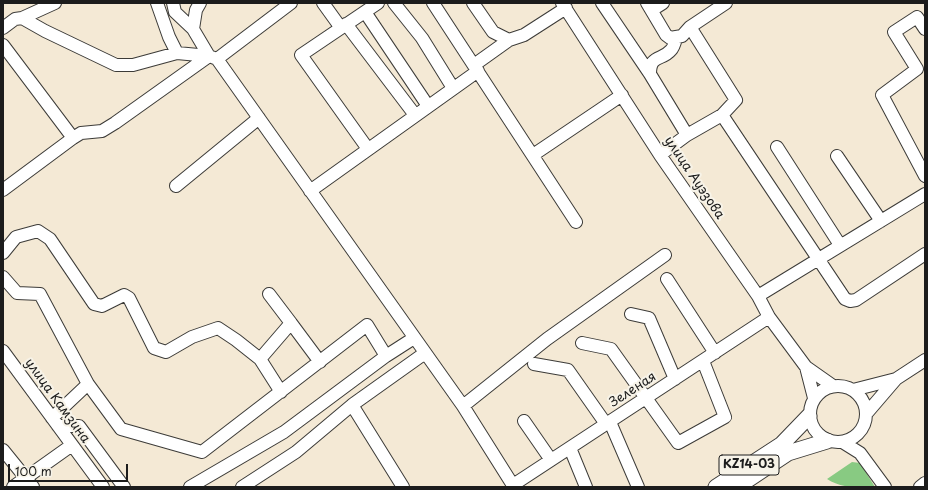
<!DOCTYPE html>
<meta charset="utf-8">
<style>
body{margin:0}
#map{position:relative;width:928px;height:490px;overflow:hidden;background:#f4e9d5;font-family:"Playpen Sans",sans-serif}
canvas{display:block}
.frame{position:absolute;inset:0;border:4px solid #1c1c1c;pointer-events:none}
.scale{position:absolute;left:8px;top:464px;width:120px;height:18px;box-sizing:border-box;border:2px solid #1c1c1c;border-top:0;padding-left:5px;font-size:12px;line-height:14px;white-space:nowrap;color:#1c1c1c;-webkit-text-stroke:3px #f7f3e8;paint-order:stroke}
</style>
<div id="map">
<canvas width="928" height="490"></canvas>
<div class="frame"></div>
<div class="scale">100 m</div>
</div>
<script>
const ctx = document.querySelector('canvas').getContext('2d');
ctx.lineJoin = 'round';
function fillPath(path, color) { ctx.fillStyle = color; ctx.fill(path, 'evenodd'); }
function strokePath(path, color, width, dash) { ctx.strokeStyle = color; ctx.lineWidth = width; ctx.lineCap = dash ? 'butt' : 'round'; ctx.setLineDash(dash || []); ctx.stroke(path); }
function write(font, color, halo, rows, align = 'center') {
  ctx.font = font + ' "Playpen Sans",sans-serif'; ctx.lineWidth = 4; ctx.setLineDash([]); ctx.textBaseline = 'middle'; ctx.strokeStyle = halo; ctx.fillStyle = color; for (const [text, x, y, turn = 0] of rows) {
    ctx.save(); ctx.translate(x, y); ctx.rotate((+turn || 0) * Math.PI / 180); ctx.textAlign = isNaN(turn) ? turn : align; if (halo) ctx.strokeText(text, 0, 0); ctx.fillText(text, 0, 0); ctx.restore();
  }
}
fillPath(new Path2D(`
 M852 462 860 463 875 487C857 487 843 489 827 479Z`), '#88ca82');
const minor = new Path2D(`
 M157 3 169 37 177 53
 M173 3 175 12 193 29 209 56 217 59 463 406 514 487
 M323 3 341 28
 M394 3 422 38 453 88
 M433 3 576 222
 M473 3 493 32 509 40 524 35 566 8
 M562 3 660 155 758 296 769 317 806 367 833 386
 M602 3 650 74
 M647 3 666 35 670 38 682 36 690 27 726 3
 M652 10 663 3
 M365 12 428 106
 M22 18 55 3
 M346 24 415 115
 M3 28 15 19 22 18 45 31 116 65H133L177 53 209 56
 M193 29 196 10 200 3
 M925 29 917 17 894 32 917 69 882 95 925 176
 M676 38C675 42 674 47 671 50 662 61 650 54 650 74L687 135
 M3 45 73 138 3 190
 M217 59 291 3
 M474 65 509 40
 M722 115 845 299 850 301 856 300 925 254
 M73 138 81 133 102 131 115 123 209 56
 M777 147 840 245
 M368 149 301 55 378 3
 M533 155 622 95
 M660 155 687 135 722 115 736 100 690 27
 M837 156 881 221
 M176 186 259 118
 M310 191 478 71
 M3 253 16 237 38 231 50 239 94 304 102 306 124 295 129 298 154 348 166 352 192 337 218 328 236 340 260 359
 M3 277 17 293 40 294 88 384 52 418
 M667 279 715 353
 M269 294 291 323
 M758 296 925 194
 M631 314 649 318 675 379
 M582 343 611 349 678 443 725 417 703 361
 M3 351 103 487
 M534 364 568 370 606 424
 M806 367 814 398
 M88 384 121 429 202 452 367 325 386 356
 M810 414a28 28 0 1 1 56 0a28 28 0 1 1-56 0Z
 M853 390 896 379
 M281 392 260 359 291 323 320 362
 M352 405 403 487
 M463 406 547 339 665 255
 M866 414 896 379 925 360
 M524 421 551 460
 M610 422 638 487
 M58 426H79L124 487
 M844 443 860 453 885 487
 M570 448 586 487
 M3 450 33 487
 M513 485 769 317
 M13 487 72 445
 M190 487 284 432 386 356 414 338
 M242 487 296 452 352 405 425 353
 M920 487 925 483`);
const major = new Path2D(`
 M716 487 782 444 809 416
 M737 487 788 453 827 441`);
strokePath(minor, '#3c3b38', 14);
strokePath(major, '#3c3b38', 17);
strokePath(minor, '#fff', 12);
strokePath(major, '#fff', 15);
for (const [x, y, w] of [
 [749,465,60]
]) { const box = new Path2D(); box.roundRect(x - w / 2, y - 10, w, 20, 3); ctx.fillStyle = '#f7f3e8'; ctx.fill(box); strokePath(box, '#1c1c1c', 1); }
write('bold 12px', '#1c1c1c', null, [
 ["KZ14-03",749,465]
]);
write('13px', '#1c1c1c', '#f7f3e8', [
 ["улица Ауэзова",694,178,56],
 ["Зеленая",633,390,-33],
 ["улица Камзина",57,401,54]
]);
</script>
